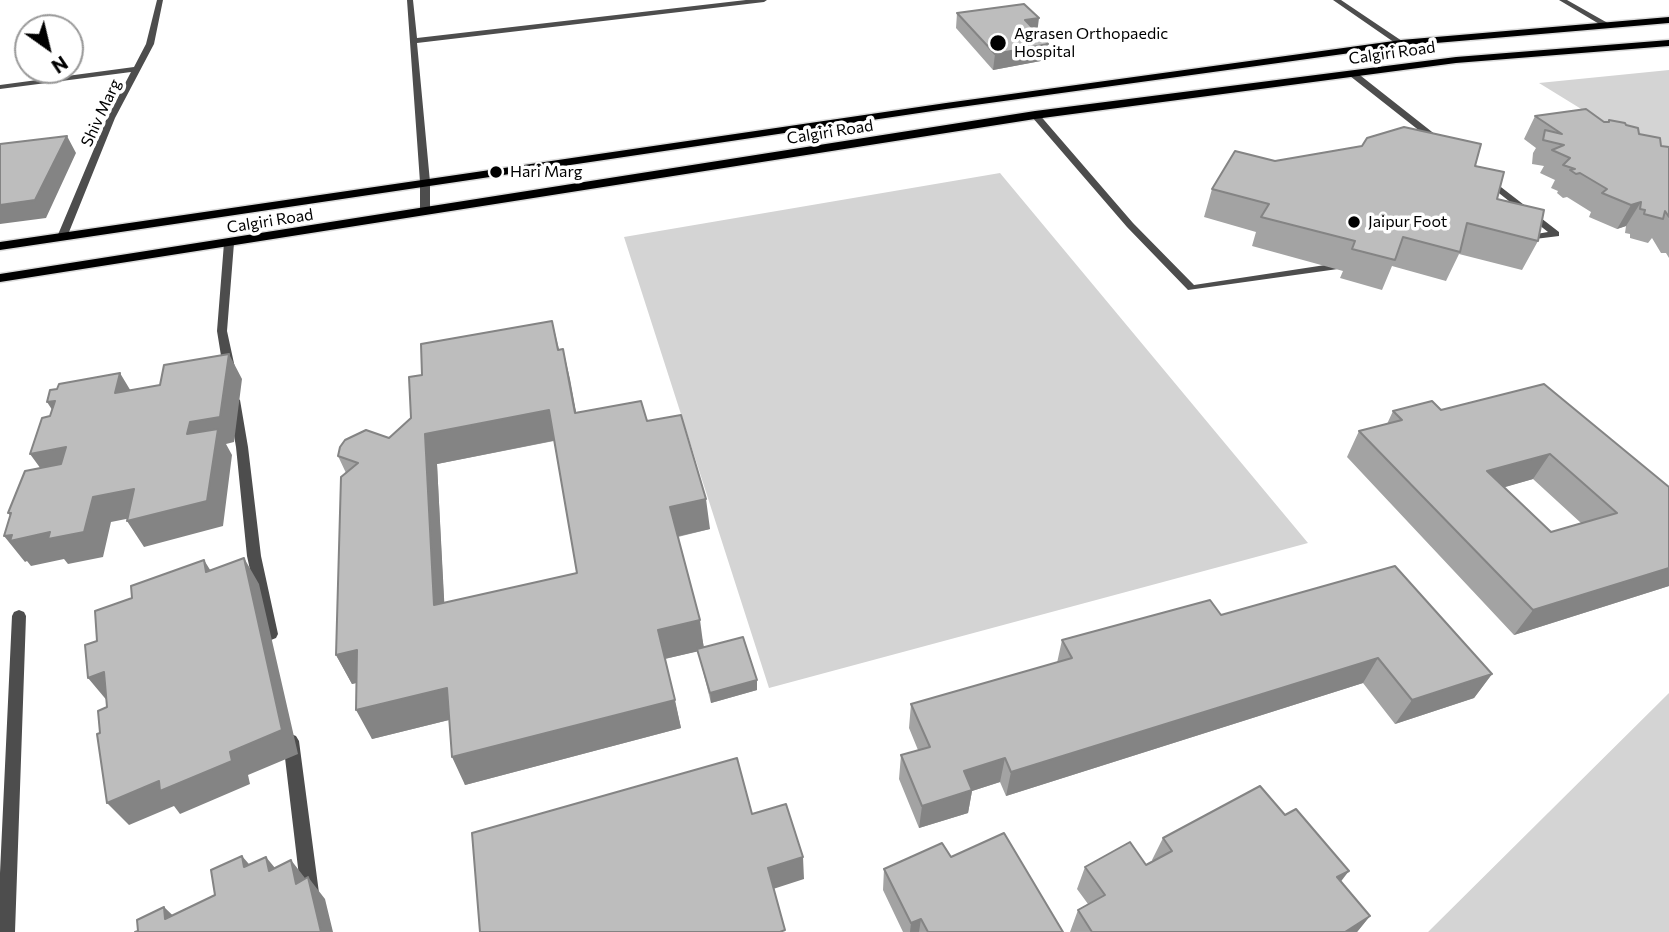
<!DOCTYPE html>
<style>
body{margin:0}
#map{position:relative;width:1669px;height:932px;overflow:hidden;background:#fff;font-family:Commissioner,sans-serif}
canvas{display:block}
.north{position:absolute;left:14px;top:14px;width:70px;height:70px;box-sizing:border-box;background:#fff;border:2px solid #999;border-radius:50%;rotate:146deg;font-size:19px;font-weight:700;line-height:28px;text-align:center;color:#000}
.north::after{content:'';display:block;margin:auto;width:24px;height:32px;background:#000;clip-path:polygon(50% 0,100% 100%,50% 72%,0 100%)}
</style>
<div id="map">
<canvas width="1669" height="932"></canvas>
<div class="north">N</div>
</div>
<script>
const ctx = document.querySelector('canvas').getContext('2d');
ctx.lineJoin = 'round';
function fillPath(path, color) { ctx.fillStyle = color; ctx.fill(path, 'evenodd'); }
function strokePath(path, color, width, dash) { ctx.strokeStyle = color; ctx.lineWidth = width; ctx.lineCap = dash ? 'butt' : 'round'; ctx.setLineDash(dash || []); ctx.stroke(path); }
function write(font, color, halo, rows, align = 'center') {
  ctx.font = font + ' Commissioner,sans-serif'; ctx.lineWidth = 7; ctx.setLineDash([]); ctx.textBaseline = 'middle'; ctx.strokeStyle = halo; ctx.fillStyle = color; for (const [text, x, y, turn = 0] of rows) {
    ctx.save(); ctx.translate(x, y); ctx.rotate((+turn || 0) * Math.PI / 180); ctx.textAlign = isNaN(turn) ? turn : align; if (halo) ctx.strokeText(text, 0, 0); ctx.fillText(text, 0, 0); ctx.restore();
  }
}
fillPath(new Path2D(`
 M1669 70V163L1539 83Z
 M1000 173 1308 543 769 688 624 237Z
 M1669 693V932H1428Z`), '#d4d4d4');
const major = new Path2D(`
 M1669 17V23L1401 46 946 109 0 250V242L946 103 1401 40Z
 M1669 40V46L1456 63 1035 119 0 282V274L1035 111 1456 57Z`);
strokePath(major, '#dbdbdb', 3);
fillPath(new Path2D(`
 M157 0H163L154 44 115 118 67 237 65 239H59L57 237 107 118 131 72 0 89V85L134 67 146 44Z
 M407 0H413L417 38 746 0H767L764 2 417 43 430 182V212L425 215 420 212V182Z
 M1333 0H1341L1405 43 1398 45Z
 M1559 0H1567L1613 26 1606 28Z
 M1350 72H1356L1441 139V143H1435L1350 76Z
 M1032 113H1038L1133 223 1194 285 1345 262 1350 265 1345 268 1188 290 1127 227 1032 117Z
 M1488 177 1559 232V236L1519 241V237L1548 232 1485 182V178Z
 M229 240 234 243 227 331 235 368 229 372 223 368 217 331 224 243Z
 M234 396 240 400 248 447 261 556 278 634 276 638 271 640 266 638 264 634 247 556 236 447 228 400Z
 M19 610 24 612 26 616 15 932H0V873L12 616 14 612Z
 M291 734 296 736 299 741 319 893 316 899 310 901 304 899 301 893 283 741 286 736Z`), '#4d4d4d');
fillPath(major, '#000');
fillPath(new Path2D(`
 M957 13 1037 33 1048 44 1046 60 993 70 956 28Z
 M1535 116 1608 122 1609 120 1626 125 1661 146 1669 147V258L1666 253H1661L1652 238 1648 243 1630 238V234L1625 233 1626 226 1617 229 1589 217 1591 212 1567 197 1563 198 1557 193 1558 191 1551 188 1555 180 1540 173 1544 166 1532 164 1533 153 1536 148 1524 139Z
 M1275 161 1497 199 1538 241 1522 270 1459 254 1446 281 1392 266 1382 290 1340 278 1343 271 1252 246 1256 232 1204 217 1212 189Z
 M552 321 559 349H563L576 413 647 421 710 529 678 537 704 647 757 680V690L711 703 698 651 665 659 681 728 465 785 449 720 372 739 356 683 352 684 336 655 346 473 338 456 389 438 411 418 422 375ZM554 441 577 573 444 603 437 464Z
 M1441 410 1669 487V586L1514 635 1347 457 1359 431 1387 424 1393 411ZM1533 479 1581 523 1551 532 1504 487Z
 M1221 615 1492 674 1474 698 1395 724 1363 683 1006 796 1000 782 972 791 968 813 919 828 899 779 901 755 918 750 909 728 911 704 1057 663 1062 640Z
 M1163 838 1341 882 1370 916 1357 932H1070L1078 910 1088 904 1077 889 1085 867 1146 865 1153 861 1152 860Z
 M951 857 1063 932H903L883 890 884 869Z`), '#a3a3a3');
fillPath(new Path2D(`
 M1039 18 1037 34 1025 20Z
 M1048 44 1046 60 993 70 995 54Z
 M67 136 76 153 46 218 0 224V205Z
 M1641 202 1626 226 1617 229 1631 205Z
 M563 349 570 379 582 444 575 413Z
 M229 354 242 379 234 442 226 444 232 455 223 526 144 547 127 521 187 434 190 422Z
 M120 373 135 398 115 393Z
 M55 401 64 428 47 402Z
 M549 410 557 440 437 464 446 635 434 605 425 434Z
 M66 447 84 473 49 480 30 454Z
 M1550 454 1533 479 1471 497 1487 471Z
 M134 489 151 514 111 522 103 557 68 564 64 559 31 566 27 561 25 562 4 536 12 535 28 537 8 513H11L50 532 93 497Z
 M706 499 710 529 675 537 670 507Z
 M244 558 259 584 298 754 248 775 250 784 180 814 174 806 129 825 107 803 230 752Z
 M204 560 220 586 206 572Z
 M1669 568V586L1514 635 1533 610Z
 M700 620 704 650 664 659 658 630Z
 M357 650 373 679 352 684 336 655Z
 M1378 658 1363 683 1006 796 1011 772Z
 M104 672 109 703 88 678Z
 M1492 674 1474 698 1395 724 1412 700Z
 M757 680V690L711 703 710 693Z
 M447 688 461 717 372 739 356 710Z
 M675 700 681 728 465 785 452 757Z
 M1005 758 1000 782 972 791 968 813 919 828 922 806 964 771Z
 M242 856 261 878 244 867Z
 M266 857 284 879 269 871Z
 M803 857 804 879 770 890 768 868Z
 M291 860 308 882 296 884Z
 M1349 871 1332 893 1337 877Z
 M308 877 325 899 333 932H321Z
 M164 907 186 928 165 919Z
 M1370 916 1357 932H1345Z
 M921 919 919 932H910L911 923Z`), '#848484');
const building = new Path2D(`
 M1024 4 1039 18 1025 20 1048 44 995 54 957 13Z
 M1586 109 1604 122H1609V120L1625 123 1626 125 1638 128 1639 134 1660 138 1661 146 1669 147V217L1665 211 1663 219 1644 214 1645 210 1640 209 1641 202 1631 205 1602 193 1607 189 1580 173 1576 174 1570 170 1575 169 1563 165 1570 158 1552 150 1564 145 1543 140 1545 130 1562 134 1535 116Z
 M1404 127 1481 144 1475 166 1504 172 1497 199 1544 210 1538 241 1467 223 1460 252 1403 237 1395 260 1352 249 1355 241 1261 217 1269 204 1212 189 1235 151 1275 161 1362 146 1367 138Z
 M67 136 35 200 0 205V144Z
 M552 321 558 350 563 349 575 413 641 401 647 421 681 415 706 499 670 507 700 620 658 630 675 700 452 757 447 688 356 710 357 650 336 655 341 477 358 463 338 456 340 447 345 440 366 430 389 438 411 418 409 377 422 375 421 344ZM549 410 577 573 434 605 425 434Z
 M229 354 220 417 190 422 187 434 218 429 207 501 127 521 134 489 93 497 84 532 48 539 50 532 10 541 12 535 4 536 11 513H8L25 471 61 464 66 447 30 454 42 418 50 416 55 401 47 402 50 390 57 389 59 384 120 373 115 393 160 385 164 365Z
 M1544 384 1669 487V568L1533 610 1359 431 1402 420 1393 411 1432 401 1441 410ZM1550 454 1617 513 1551 532 1487 471Z
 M244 558 282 730 230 752 232 761 160 791 159 781 107 803 97 734 100 733 98 711 107 707 104 672 88 678 85 645 97 641 95 611 132 598 131 586 204 560 206 572Z
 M1395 566 1492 674 1412 700 1378 658 1011 772 1005 758 964 771 972 790 922 806 901 755 930 747 911 704 1072 658 1062 640 1210 600 1221 615Z
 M743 637 757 680 710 693 697 649Z
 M737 758 752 814 786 804 803 857 768 868 785 930 780 932H480L472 833Z
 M1260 786 1285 815 1296 809 1349 871 1337 877 1370 916 1345 932H1092L1078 910 1105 895 1085 867 1130 842 1146 865 1172 851 1163 838Z
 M1004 833 1063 932H928L921 919 911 923 884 869 942 843 951 857Z
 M242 856 244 867 266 857 269 871 291 860 296 884 308 877 321 932H135L138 931 137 920 164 907 165 919 215 895 211 870Z`);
fillPath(building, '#bdbdbd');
strokePath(building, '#848484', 2);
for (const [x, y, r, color] of [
 [998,43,9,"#000"],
 [496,172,7,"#000"],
 [1354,222,7,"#000"]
]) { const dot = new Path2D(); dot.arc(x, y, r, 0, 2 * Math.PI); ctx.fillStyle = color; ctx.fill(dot); strokePath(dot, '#fff', 2.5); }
write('16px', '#000', '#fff', [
 ["Agrasen Orthopaedic",1014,34],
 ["Hospital",1014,52],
 ["Hari Marg",510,172],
 ["Jaipur Foot",1368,222]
], 'left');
write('16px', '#000', '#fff', [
 ["Calgiri Road",1392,53,-8],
 ["Shiv Marg",101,113,-65],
 ["Calgiri Road",830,132,-9],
 ["Calgiri Road",270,221,-9]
]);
</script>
